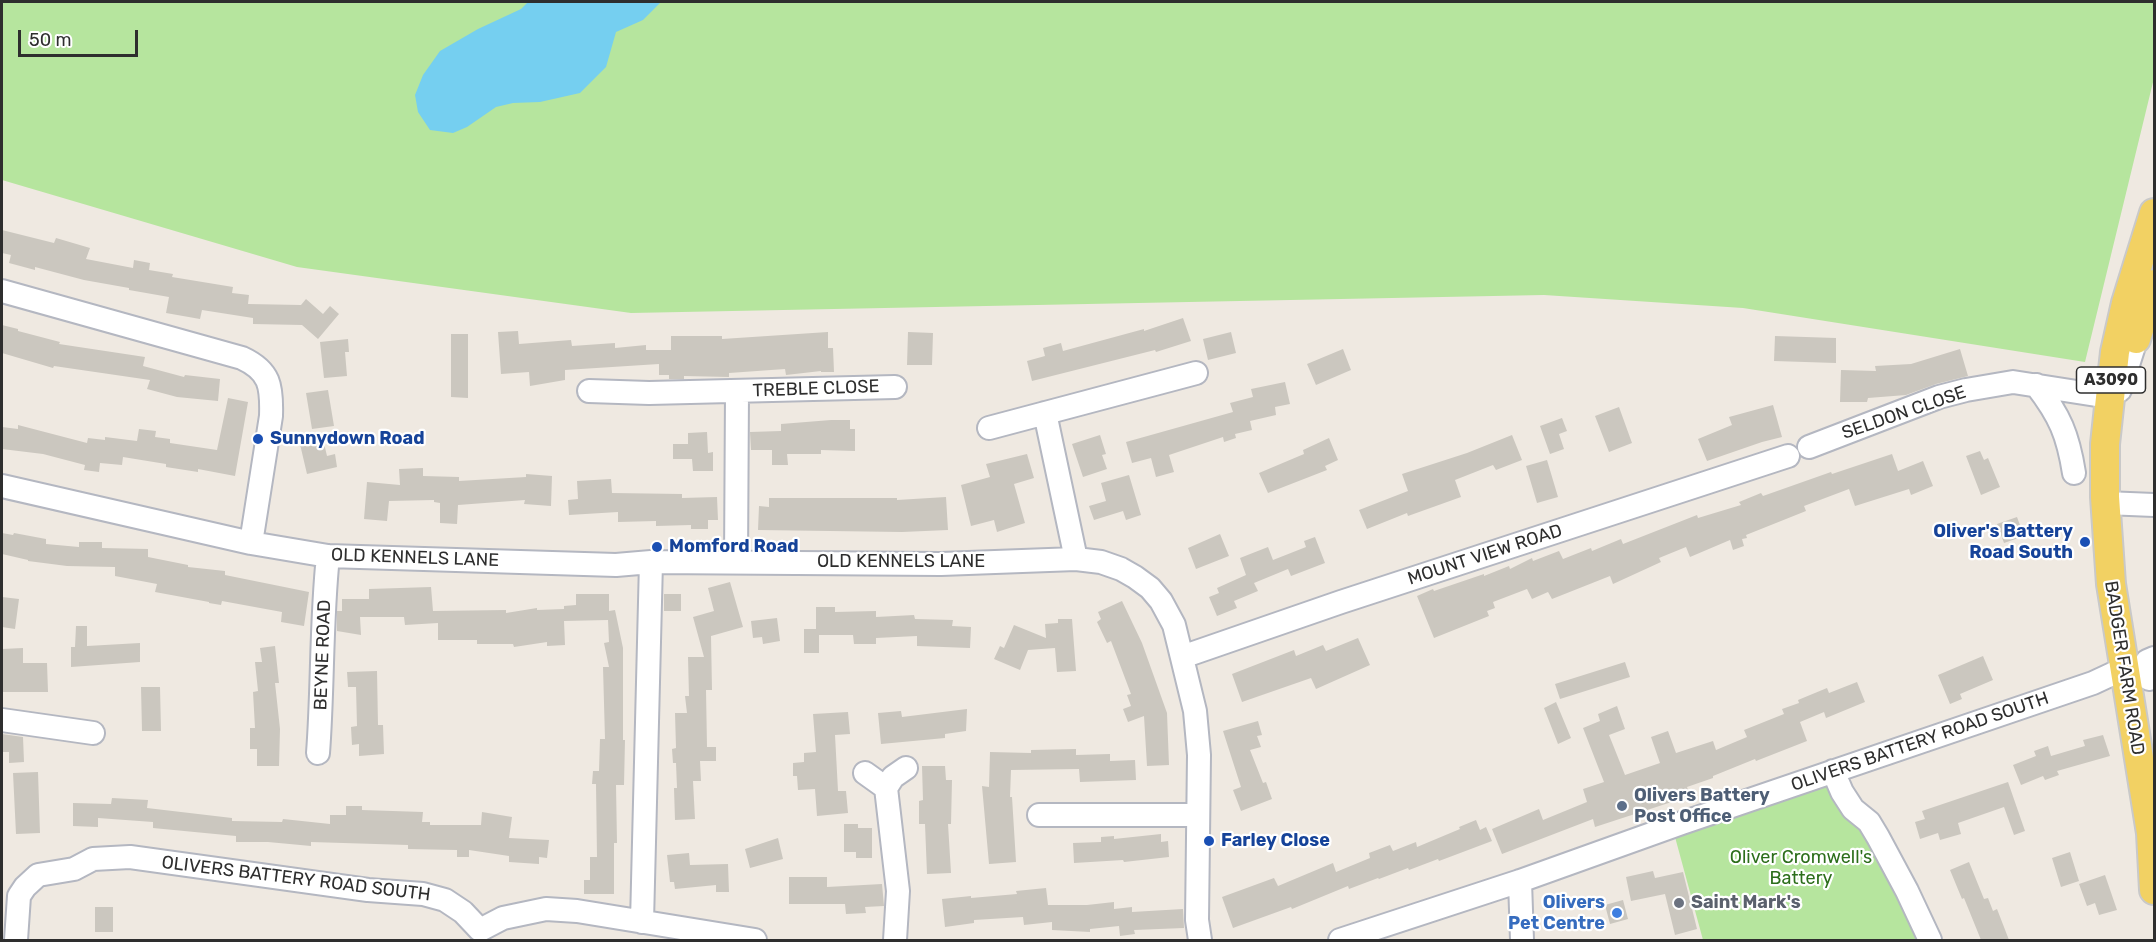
<!DOCTYPE html>
<style>
body{margin:0}
#map{position:relative;width:2156px;height:942px;overflow:hidden;background:#efe9e1;font-family:Rubik,sans-serif}
canvas{display:block}
.frame{position:absolute;inset:0;border:3px solid #2e2e2e;pointer-events:none}
.scale{position:absolute;left:18px;top:30px;width:120px;height:27px;box-sizing:border-box;border:3px solid #2e2e2e;border-top:0;padding-left:8px;font-size:18px;line-height:21px;white-space:nowrap;color:#2e2e2e;-webkit-text-stroke:4px #fff;paint-order:stroke}
</style>
<div id="map">
<canvas width="2156" height="942"></canvas>
<div class="frame"></div>
<div class="scale">50 m</div>
</div>
<script>
const ctx = document.querySelector('canvas').getContext('2d');
ctx.lineJoin = 'round';
function fillPath(path, color) { ctx.fillStyle = color; ctx.fill(path, 'evenodd'); }
function strokePath(path, color, width, dash) { ctx.strokeStyle = color; ctx.lineWidth = width; ctx.lineCap = dash ? 'butt' : 'round'; ctx.setLineDash(dash || []); ctx.stroke(path); }
function write(font, color, halo, rows, align = 'center') {
  ctx.font = font + ' Rubik,sans-serif'; ctx.lineWidth = 4.5; ctx.setLineDash([]); ctx.textBaseline = 'middle'; ctx.strokeStyle = halo; ctx.fillStyle = color; for (const [text, x, y, turn = 0] of rows) {
    ctx.save(); ctx.translate(x, y); ctx.rotate((+turn || 0) * Math.PI / 180); ctx.textAlign = isNaN(turn) ? turn : align; if (halo) ctx.strokeText(text, 0, 0); ctx.fillText(text, 0, 0); ctx.restore();
  }
}
fillPath(new Path2D(`
 M2 2H2154V78L2085 362 1743 308 1544 295 631 313 297 267 2 180Z
 M1828 782 1866 829 1924 940H1703L1675 837Z`), '#b6e59e');
fillPath(new Path2D(`
 M528 2H661L643 20 616 32 606 67 580 93 540 102 513 103 496 107 467 127 453 133 430 130 418 112 415 95 423 75 440 51 478 29 521 9Z`), '#75cff0');
fillPath(new Path2D(`
 M2 230 54 243 56 238 90 248 86 259 133 268 134 260 150 263 149 270 173 274 172 277 233 287 232 293 249 295 248 304 301 305 306 299 323 314 330 306 339 314 318 339 302 325 253 324V318L202 310 200 319 166 313 169 297 129 290V288L84 280 35 267V270L9 263 11 255 2 253Z
 M1183 318 1191 341 1156 352 1155 350 1032 381 1027 361 1045 356 1043 348 1061 343 1063 351 1144 329V331Z
 M2 325 18 329V331L60 342 59 344 145 357 143 366 184 377 185 375 220 379 218 401 177 397 147 389 150 380 54 366 53 368 2 353Z
 M518 331 519 344 571 340 572 346 615 343V348L646 345V350H671V336H722V339L828 332V348H833L834 372H821V371L786 375 785 369 729 373V377L684 376V379H669V375H659V364L565 370V380L530 386 529 372 501 374 498 332Z
 M908 332 933 333 932 365H907Z
 M1231 332 1236 353 1208 360 1203 339Z
 M451 334H468V398L451 397Z
 M1775 336 1836 338V363L1774 361Z
 M348 339 349 352H345L347 376 324 378 320 342Z
 M1343 349 1351 370 1316 385 1307 364Z
 M1960 349 1968 376 1936 384 1906 395 1868 398 1867 402H1840L1841 370 1876 371 1875 366 1911 364Z
 M1285 382 1290 404 1275 407 1276 415 1250 421 1252 430 1235 434 1236 438 1224 442 1223 437 1169 455 1174 472 1156 477 1151 458 1132 463 1126 442 1233 412 1230 403 1253 397 1251 389Z
 M328 390 334 426 312 429 306 393Z
 M228 398 248 402 235 476 198 469V472L166 467V464L123 457 122 465 100 463 99 472 84 470 85 465 43 454 2 449V427L18 429V425L87 443 88 438 105 440V437L137 441 139 429 156 431 155 437 170 439V443L217 450Z
 M1773 405 1782 437 1762 442 1707 461 1698 439 1732 425 1729 417Z
 M1619 407 1632 443 1609 452 1595 416Z
 M1562 418 1567 431 1559 434 1564 449 1550 454 1540 426Z
 M831 420H850V429H855V451L821 450V454H787L788 465H772V450H751L750 432 781 431V424Z
 M707 432 708 453 713 452V471H693L692 459H673V444H688V433Z
 M322 435 327 456 335 454 337 467 307 474 299 440Z
 M1100 435 1106 454 1102 455 1107 469 1083 477 1072 444Z
 M1512 435 1522 460 1496 470 1493 465 1455 480 1461 497 1408 516 1407 513 1367 529 1359 510 1408 491 1402 474 1467 453Z
 M1329 438 1338 460 1325 466 1327 470 1268 493 1259 473 1304 454 1303 450Z
 M1980 451 1984 460 1988 458 2000 487 1981 495 1966 456Z
 M1027 454 1034 478 1014 484 1025 523 997 532 994 520 971 526 961 485 990 477 986 464Z
 M1892 454 1898 471 1923 461 1933 486 1911 495 1909 489 1855 506 1849 489 1804 506 1806 511 1746 535 1747 538 1742 539 1744 546 1733 550 1730 540 1690 557 1686 547 1659 558 1661 562 1613 584 1610 576 1552 599 1548 592 1532 599 1527 589 1493 602 1495 608 1487 611 1489 616 1434 638 1417 596 1433 589 1434 591 1484 574V576L1509 566 1510 569 1532 558 1533 561 1559 551 1563 559 1591 548 1592 551 1621 539 1623 544 1697 515 1698 518 1741 505 1739 502 1761 493 1763 496 1831 472 1832 474Z
 M1547 460 1558 497 1537 503 1526 466Z
 M423 468V476L459 477V481L526 477V474L552 476 551 506 524 504 525 500 458 505 457 524 440 523V503L434 502V500L389 501 387 521 364 519 367 482 400 485 399 469Z
 M1129 475 1141 515 1126 520 1123 511 1094 520 1089 506 1106 501 1101 483Z
 M611 479 612 493 682 494V498L717 497 718 520H708V529H691V525L656 526V521L618 522V512L569 515 568 500 578 499 577 481Z
 M946 497 948 530 902 532 758 530 759 506 769 507V498H897V500Z
 M2017 517 2024 536 2004 543 1997 524Z
 M2 533 13 535 14 533 46 539V544L79 547V542H102V548L148 549V557L188 565V567L225 571V575L309 592 304 626 281 622 282 612 222 601 221 605 209 603V602L155 592 157 584 115 576V567L67 566 28 561V560L2 554Z
 M1220 534 1229 556 1196 569 1188 548Z
 M1315 537 1325 563 1291 576 1288 569 1254 583 1258 591 1234 601 1237 608 1217 616 1209 597 1219 593 1217 588 1246 575 1240 558 1268 547 1273 560 1306 547 1304 541Z
 M730 582 743 627 711 636 712 690H706L707 747H716V761H700L701 781H693L695 819 675 820 674 788H677L676 763H673L672 749 676 748 675 713H687L685 696H689L688 657H704L693 617 714 611 708 588Z
 M431 587 433 611 506 610V613L537 608V610L564 609V606L576 605V594H609V611L615 610 623 648V740H625L624 785H616L617 843H614V894H584V880H590V857H597L596 784H592L593 771H599L600 739H605L603 667H609L604 643 609 642 608 620 564 621 565 645 547 646V642L514 647 513 644H477V640H438V623L405 625 404 617H360L361 635 337 631V611H342V599H369V589Z
 M664 594H681V611H664Z
 M2 597 19 599 15 629 2 627Z
 M1122 601 1142 643 1167 713 1169 765 1147 766 1144 716 1128 722 1123 709 1131 706 1127 695 1131 694 1111 641 1107 643 1097 622 1101 619 1098 612Z
 M816 607H835V612L876 611V617L914 615 915 619 953 620 952 626 971 627 970 648 917 646V636L876 638V644H854L853 635H819V653H804V629H816Z
 M777 618 780 641 763 644 762 637 753 638 751 621Z
 M1058 619H1072L1076 671 1057 672 1055 648 1028 650 1020 670 994 659 1000 646 1004 648 1014 625 1046 638 1045 624 1058 623Z
 M76 626H87V646L140 643V662L71 667V647H75Z
 M1358 638 1370 665 1316 689 1311 678 1242 702 1232 674 1294 650 1296 656 1323 645 1326 651Z
 M275 646 279 683H275L280 729 279 766H257V749H250V728H255L253 692 258 691 255 662H262L260 648Z
 M23 648V663H47L48 692H2V649Z
 M1983 656 1993 680 1960 694 1962 699 1950 704 1938 675Z
 M1625 662 1630 677 1560 699 1555 684Z
 M377 671 378 725H383L384 754 359 756V744L352 745 351 727 357 726 356 687H348L347 672Z
 M1857 682 1865 702 1826 718 1824 712 1800 722 1807 741 1756 761 1755 759 1713 776V778L1687 787 1690 796 1595 827 1593 819 1502 854 1492 829 1539 809 1543 820 1587 802 1583 789 1604 782 1583 728 1600 721 1598 714 1617 706 1625 729 1609 735 1625 775 1660 763 1651 737 1668 731 1676 753 1713 741 1716 750 1747 737 1744 730 1784 714 1782 709 1799 703 1798 700 1827 688 1829 693Z
 M141 687H160L161 731H142Z
 M1556 702 1571 738 1558 744 1544 708Z
 M967 709 966 731 945 734V738L881 744 878 713 901 711 902 717Z
 M848 712 850 734 835 735 838 791H846L848 813 817 816 815 789 798 790 797 776H793V763L804 762V753L816 752 813 714Z
 M1258 721 1262 735 1257 736 1261 747 1250 750 1263 783 1266 782 1272 799 1241 811 1233 790 1241 787 1223 731Z
 M2 734 23 737 24 762 9 763V752H2Z
 M2103 735 2110 756 2057 771 2059 775 2045 780 2043 776 2021 785 2013 765 2036 756 2034 751 2048 746 2051 756 2085 746 2083 740Z
 M1076 749V755L1110 754V761L1135 760 1136 780 1080 782 1079 769 1011 770 1010 797H1012L1016 862 989 864 982 786 989 787 990 752 1031 753V750Z
 M922 766H945L946 780H952L951 824H948L951 873 927 874 925 824H919V801L923 800Z
 M38 772 40 833 16 834 13 773Z
 M2008 782 2025 831 2014 835 2004 807 1958 823 1961 834 1940 840 1938 833 1920 839 1915 822 1925 819 1922 811Z
 M112 798 148 800 147 808 232 818V821L282 822 283 819 330 824V815H346V806H362V810L423 812 422 822H430V825H481L482 812 512 817 509 838 549 840 547 858 539 857V864L509 862V856L469 850V857H457V850L408 849V845L311 842V846L268 842H236V836L153 828V822L98 818V827L73 826V803L111 804Z
 M1476 820 1480 830 1486 827 1492 841 1439 861 1438 859 1409 870 1408 868 1379 879 1378 878 1349 889 1348 886 1292 909 1291 907 1233 928 1222 897 1274 878 1278 886 1333 863 1336 872 1370 858 1369 853 1390 845 1393 851 1416 842 1417 847 1460 829 1459 827Z
 M844 824H858V828H872V858H856V852H844Z
 M1161 834V842L1168 841 1169 857 1124 862 1123 860 1074 863 1073 843 1101 842V837L1114 836V839Z
 M778 838 783 859 750 868 745 849Z
 M2070 852 2079 881 2061 887 2052 858Z
 M689 853 690 865 728 864 729 892H716V885L675 889 674 882H670L667 855Z
 M1969 862 1984 899 1988 898 1993 911 1997 909 2009 940H1981L1964 898 1962 899 1950 870Z
 M1653 871 1655 878 1683 872 1697 929 1675 935 1665 894 1631 901 1626 877Z
 M2105 875 2117 910 2099 915 2095 903 2087 906 2079 884Z
 M789 877H827V887L882 884 884 906 865 907 866 913 846 914 845 904H789Z
 M1046 888 1048 905H1087L1114 902V909L1132 907V912L1183 909 1184 928 1134 930 1135 934 1120 936 1119 926 1090 929V932L1052 930V922L1024 925 1023 917 974 920V923L945 927 942 899 971 896V898L1017 894 1016 891Z
 M1623 900 1628 919 1610 924 1605 905Z
 M95 907H113V932H95Z`), '#cbc7bf');
const minor = new Path2D(`
 M2 291 242 358C270 371 272 386 271 416L251 543
 M2036 385C2060 416 2068 435 2074 473
 M589 391 649 393 895 387
 M1045 413 1076 559
 M989 428 1196 373
 M1809 447 1939 397 1966 390 2013 382 2109 397 2120 390 2134 346
 M2 486 251 543 328 556 616 565 651 562 941 564 1076 559 1101 562 1121 569 1135 577 1150 588 1161 601 1174 625 1195 711 1199 755 1197 920 1200 940
 M2105 503 2154 505
 M736 562 737 392
 M1182 657 1341 602 1788 456
 M2149 679 2147 661 2154 658
 M2 720 93 733
 M318 753C323 688 321 621 328 556
 M1833 771 1842 792 1853 809 1869 822 1878 837 1907 891 1930 940
 M865 773 886 788
 M1039 815H1197
 M1520 881 1522 940
 M642 922 651 562
 M16 940 19 896 25 887 38 875 74 869 93 859 130 857 368 890 423 894 445 900 463 912 480 930 503 918 546 909 577 911 755 940
 M895 940 898 891 886 788 893 777 906 768
 M1340 940 1520 881 1682 823 2093 683 2123 669`);
const major = new Path2D(`
 M2154 213 2126 303 2115 352 2105 444V497L2111 584 2151 833 2154 890
 M2136 339 2154 284`);
strokePath(minor, '#b4b7c1', 26);
strokePath(major, '#c9c9c9', 32);
strokePath(minor, '#fff', 22);
strokePath(major, '#f2d163', 28);
for (const [x, y, r, color] of [
 [258,439,6,"#1a4fb4"],
 [2085,542,6,"#1a4fb4"],
 [657,547,6,"#1a4fb4"],
 [1622,806,6,"#5c6f8a"],
 [1209,841,6,"#1a4fb4"],
 [1679,903,6,"#6b7280"],
 [1617,913,6,"#3f7fe0"]
]) { const dot = new Path2D(); dot.arc(x, y, r, 0, 2 * Math.PI); ctx.fillStyle = color; ctx.fill(dot); strokePath(dot, '#fff', 2); }
for (const [x, y, w] of [
 [2111,380,69]
]) { const box = new Path2D(); box.roundRect(x - w / 2, y - 13, w, 26, 4.5); ctx.fillStyle = '#fff'; ctx.fill(box); strokePath(box, '#2e2e2e', 1.5); }
write('bold 16px', '#2e2e2e', null, [
 ["A3090",2111,380]
]);
write('18px', '#2e2e2e', '#fff', [
 ["TREBLE CLOSE",816,389,-2],
 ["SELDON CLOSE",1904,413,-19],
 ["MOUNT VIEW ROAD",1485,555,-18],
 ["OLD KENNELS LANE",415,558,2],
 ["OLD KENNELS LANE",901,562],
 ["BEYNE ROAD",323,655,-88],
 ["BADGER FARM ROAD",2124,668,81],
 ["OLIVERS BATTERY ROAD SOUTH",1920,742,-19],
 ["OLIVERS BATTERY ROAD SOUTH",296,879,7]
]);
write('bold 18px', '#164399', '#fff', [
 ["Sunnydown Road",270,439],
 ["Oliver's Battery",2073,532,"right"],
 ["Road South",2073,553,"right"],
 ["Momford Road",669,547],
 ["Farley Close",1221,841]
], 'left');
write('bold 18px', '#4e5e75', '#fff', [
 ["Olivers Battery",1634,796],
 ["Post Office",1634,817]
], 'left');
write('18px', '#2c6e1b', '#fff', [
 ["Oliver Cromwell's",1801,858],
 ["Battery",1801,879]
]);
write('bold 18px', '#366cbe', '#fff', [
 ["Olivers",1605,903],
 ["Pet Centre",1605,924]
], 'right');
write('bold 18px', '#5b616d', '#fff', [
 ["Saint Mark's",1691,903]
], 'left');
</script>
